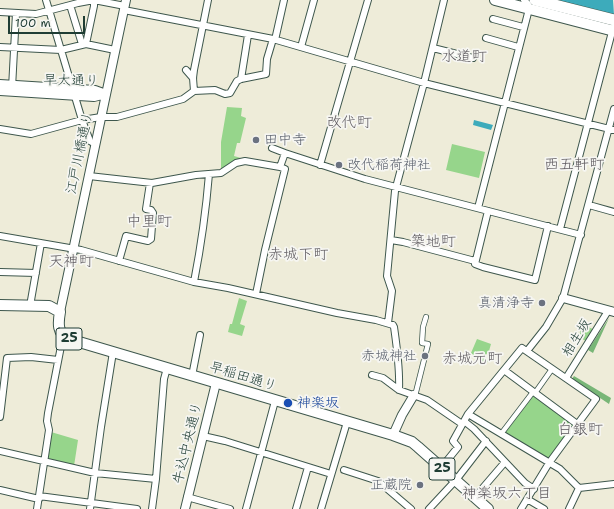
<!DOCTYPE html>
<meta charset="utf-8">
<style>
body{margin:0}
#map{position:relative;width:614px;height:509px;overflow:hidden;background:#eeecd9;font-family:"Shantell Sans",sans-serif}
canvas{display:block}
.scale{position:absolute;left:8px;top:16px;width:77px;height:18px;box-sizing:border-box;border:2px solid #1f3d34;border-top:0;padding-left:5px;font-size:12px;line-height:14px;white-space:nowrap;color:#1f3d34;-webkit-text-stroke:3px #f6f6f2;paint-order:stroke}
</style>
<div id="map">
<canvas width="614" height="509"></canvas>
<div class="scale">100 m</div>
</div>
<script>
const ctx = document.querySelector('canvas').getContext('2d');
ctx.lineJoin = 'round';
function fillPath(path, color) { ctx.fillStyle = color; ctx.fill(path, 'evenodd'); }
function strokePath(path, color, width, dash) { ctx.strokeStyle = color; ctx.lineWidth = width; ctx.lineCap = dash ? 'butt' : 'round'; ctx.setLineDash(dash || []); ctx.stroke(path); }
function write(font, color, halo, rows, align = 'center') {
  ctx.font = font + ' "Shantell Sans","Klee One",sans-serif'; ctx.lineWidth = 3.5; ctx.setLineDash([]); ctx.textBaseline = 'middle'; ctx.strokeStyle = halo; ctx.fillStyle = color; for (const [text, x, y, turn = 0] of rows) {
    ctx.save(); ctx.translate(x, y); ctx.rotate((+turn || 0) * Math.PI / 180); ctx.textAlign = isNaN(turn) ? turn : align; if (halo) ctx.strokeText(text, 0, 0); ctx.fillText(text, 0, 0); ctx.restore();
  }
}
fillPath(new Path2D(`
 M227 107 242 108 241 116 246 118 240 143H237L234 156 241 158V160L226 168 221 169V142Z
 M452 144 485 152 479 178 446 170Z
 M239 298 247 301 240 324 245 326 242 336 228 332 230 324H232Z
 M583 325 593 329 586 341 578 337Z
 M477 339 491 344 489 351 484 357 488 361 485 365 471 353Z
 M534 395 574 425 548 461 504 434Z
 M51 432 78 440 74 466 47 459Z`), '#96d58b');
fillPath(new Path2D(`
 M609 318 593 353 588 350Z
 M574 376 611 398 609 404 572 379Z`), '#78b677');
fillPath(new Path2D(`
 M552 0H613L614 15Z
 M474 120 493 125 491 130 473 125Z`), '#3dabbb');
const pedestrian = new Path2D(`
 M535 393 552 369
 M414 395 416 392 428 344 422 343 423 327 426 317
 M501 434 533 392`);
const minor = new Path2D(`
 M46 0 82 120 101 117H117L183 99 194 91 215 90 225 94 230 93 237 81 241 79 266 74 267 59 273 39
 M70 5 82 44
 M124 10 273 39 424 83 614 130
 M0 12 36 14 78 3 94 0 125 6
 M493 19 523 27
 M486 38 518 47
 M275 40 284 0
 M86 44 94 6V0
 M0 47 61 50 86 44 115 50
 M301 47 314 0
 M433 48 473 58
 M186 70 193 78
 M241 79 248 35
 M12 88 16 13
 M194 91 193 78 194 70 208 0
 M0 129 31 134 82 120 90 141 95 144
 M272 148 285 153
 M320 165 368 0
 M89 176 152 183 196 175 221 173 236 163 245 161 280 167 285 153 365 179 581 235
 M589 205 614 212
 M478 208 529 9 528 4 524 0
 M488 211 475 264 483 267 535 280 548 226
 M560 229 613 28
 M0 236 81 250 194 282 228 288 337 313 376 320 393 325 394 327C397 348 400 368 399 390
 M391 240 403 242 475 261
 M119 261 126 236 148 241 151 239 153 213 151 210 146 209 150 183
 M0 272 36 273
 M194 282C201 246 206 211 209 174
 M256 294 265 250 285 169 280 167
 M30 306 41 243
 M388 323 392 291 387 276 395 191 424 83 444 0
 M527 351 546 327 563 298 614 109
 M504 370 577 424
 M372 375 383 378 399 390 427 400 462 424
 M192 376 200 335
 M566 378 608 311
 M468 414 560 469 579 488
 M0 417 7 358 31 357 58 360
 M464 421 474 429 525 483 534 489
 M203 436 225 441 331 474
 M0 451 95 473 156 479
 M441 468 458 447 453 441 468 414 522 348 596 399 549 463 521 509
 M344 470 378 481 411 509
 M579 488 614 484
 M0 490 39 499
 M39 496 137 509
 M187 497 230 509
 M475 497 505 462
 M527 499 544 509
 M37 509 49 430 47 421 48 413 63 336
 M90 509 101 427 113 352
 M152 509 156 479 164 379 167 368
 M246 509 275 401
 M296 509 308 467
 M321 509 347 422
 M429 509 456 480 486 441
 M569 509 579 488`);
const tertiary = new Path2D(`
 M0 84 95 90 106 94
 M0 91 94 97 106 94
 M563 298 614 312
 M60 312 126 0
 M393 435 402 415 414 395
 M185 509 216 383`);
const primary = new Path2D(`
 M495 0 614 31
 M0 305 49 306 60 312
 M60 312C58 323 57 334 69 339L393 435 412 442 418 447 488 509`);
const motorway = new Path2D(`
 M535 0 614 20`);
strokePath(pedestrian, '#3e574d', 6);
strokePath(minor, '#3e574d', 8);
strokePath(tertiary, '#3e574d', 10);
strokePath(primary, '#3e574d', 12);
strokePath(motorway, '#3e574d', 12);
strokePath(pedestrian, '#fff', 4.5);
strokePath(minor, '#fff', 6);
strokePath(tertiary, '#fff', 8);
strokePath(primary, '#fff', 10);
strokePath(motorway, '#fff', 11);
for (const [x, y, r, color] of [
 [256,140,4,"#6b7280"],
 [339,165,4,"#6b7280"],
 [542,303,4,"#6b7280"],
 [425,356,4,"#6b7280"],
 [288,403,5,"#1a4fb4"],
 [420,485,4,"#6b7280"]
]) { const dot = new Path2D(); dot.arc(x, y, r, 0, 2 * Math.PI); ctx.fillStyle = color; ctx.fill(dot); strokePath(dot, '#f6f6f2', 1.5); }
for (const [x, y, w] of [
 [69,339,26],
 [442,469,26]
]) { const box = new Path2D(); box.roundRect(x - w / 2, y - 11, w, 22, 3); ctx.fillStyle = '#f6f6f2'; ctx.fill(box); strokePath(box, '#1f3d34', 1); }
write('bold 13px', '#1f3d34', null, [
 ["25",69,339],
 ["25",442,469]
]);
write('14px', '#1f3d34', '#f6f6f2', [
 ["早大通り",71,81,1],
 ["江戸川橋通り",80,153,-78],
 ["相生坂",577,338,-58],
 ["早稲田通り",243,377,17],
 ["牛込中央通り",188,443,-76]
]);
write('14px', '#5b616d', '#f6f6f2', [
 ["田中寺",264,140,"left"],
 ["改代稲荷神社",347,165,"left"],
 ["真清浄寺",534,303],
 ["赤城神社",417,356],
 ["正蔵院",412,485]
], 'right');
write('14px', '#164399', '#f6f6f2', [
 ["神楽坂",297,403]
], 'left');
write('15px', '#5e5a5f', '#f6f6f2', [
 ["水道町",464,57],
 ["改代町",349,123],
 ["西五軒町",574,165],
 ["中里町",149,222],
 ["築地町",433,242],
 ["赤城下町",298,255],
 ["天神町",71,262],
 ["赤城元町",472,359],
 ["白銀町",580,430],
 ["神楽坂六丁目",507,494]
]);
</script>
